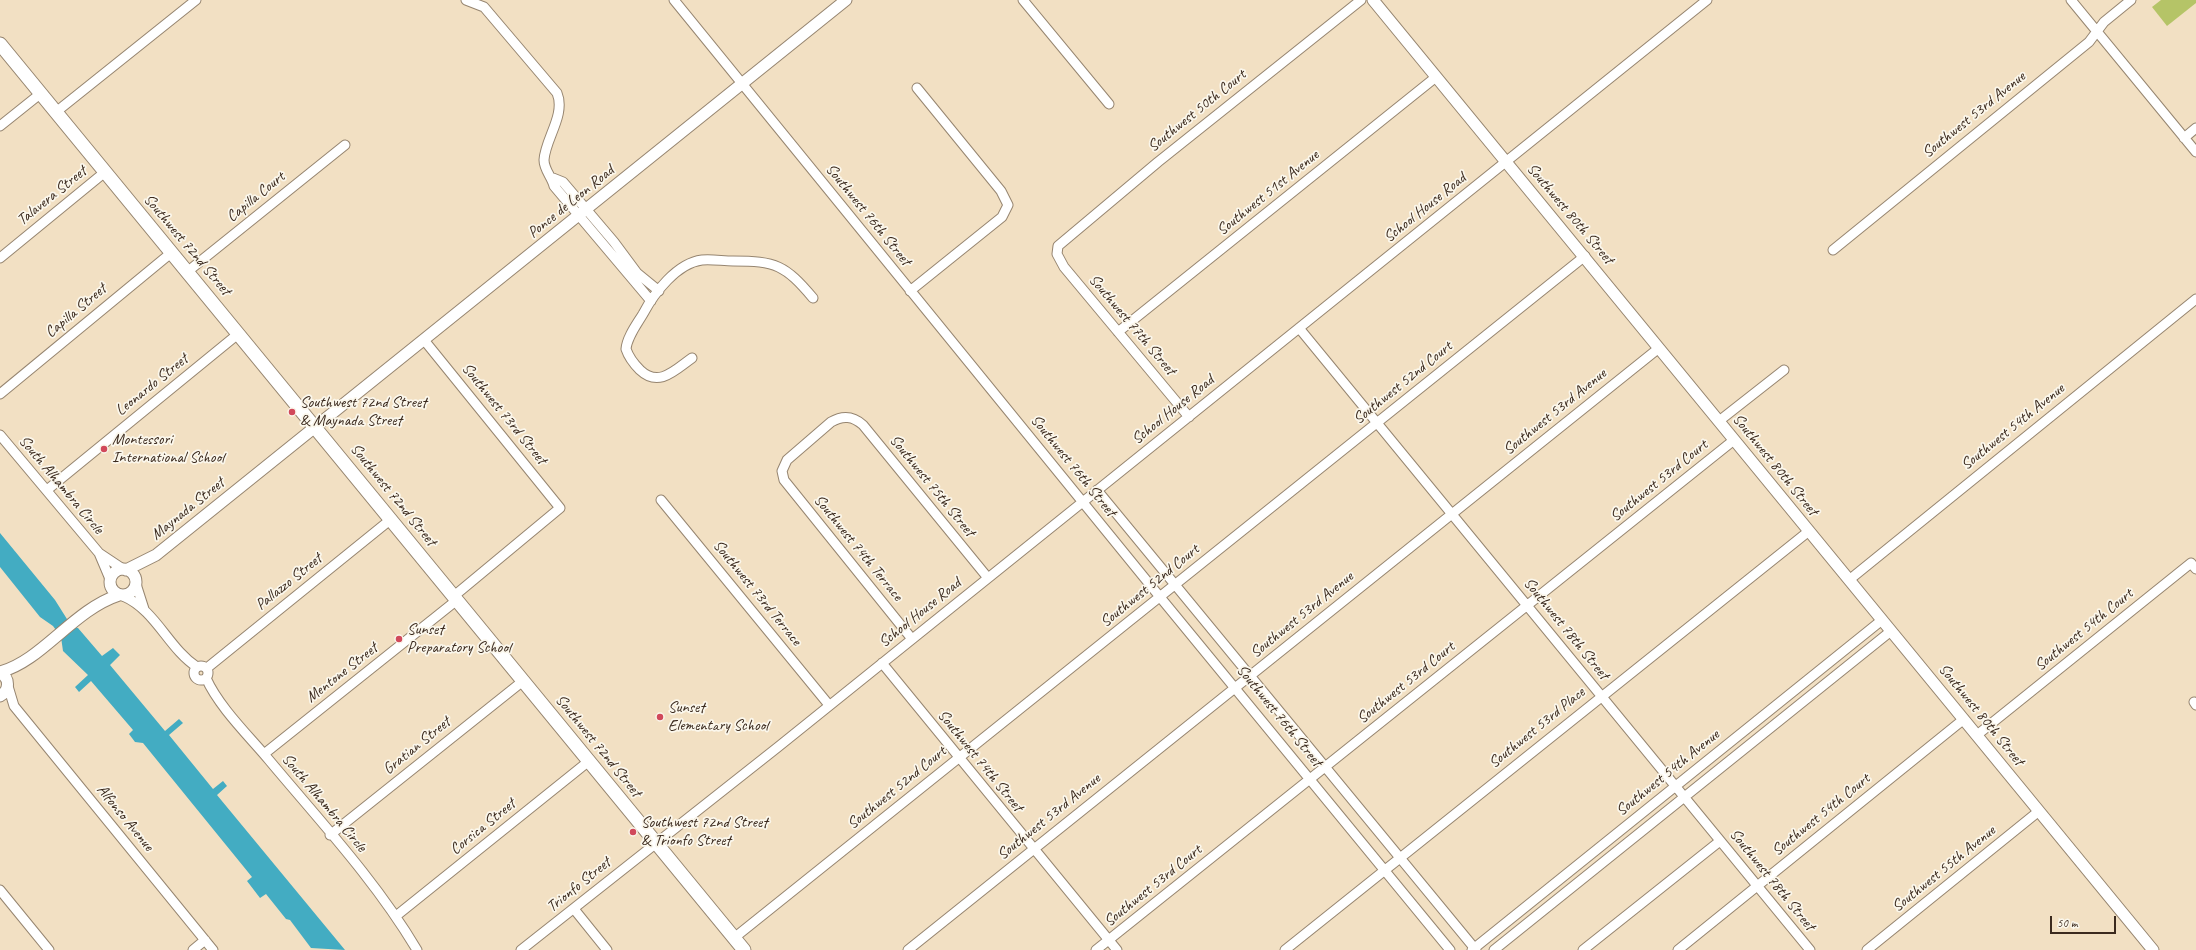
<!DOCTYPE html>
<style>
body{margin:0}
#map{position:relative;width:2196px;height:950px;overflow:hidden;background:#f2e0c3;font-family:Caveat,sans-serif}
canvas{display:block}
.scale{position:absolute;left:2050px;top:916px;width:66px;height:18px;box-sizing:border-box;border:2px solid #3b2a1e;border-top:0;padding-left:5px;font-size:12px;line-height:14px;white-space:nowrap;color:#3b2a1e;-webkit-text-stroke:3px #fbf7ec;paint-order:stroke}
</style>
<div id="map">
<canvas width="2196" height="950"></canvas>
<div class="scale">50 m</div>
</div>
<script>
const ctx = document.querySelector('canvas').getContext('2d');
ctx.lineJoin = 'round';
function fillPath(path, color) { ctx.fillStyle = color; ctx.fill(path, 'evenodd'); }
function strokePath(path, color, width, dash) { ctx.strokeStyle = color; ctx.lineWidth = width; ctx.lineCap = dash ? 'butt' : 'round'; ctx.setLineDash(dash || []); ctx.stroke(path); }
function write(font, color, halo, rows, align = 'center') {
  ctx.font = font + ' Caveat,sans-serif'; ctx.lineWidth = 3.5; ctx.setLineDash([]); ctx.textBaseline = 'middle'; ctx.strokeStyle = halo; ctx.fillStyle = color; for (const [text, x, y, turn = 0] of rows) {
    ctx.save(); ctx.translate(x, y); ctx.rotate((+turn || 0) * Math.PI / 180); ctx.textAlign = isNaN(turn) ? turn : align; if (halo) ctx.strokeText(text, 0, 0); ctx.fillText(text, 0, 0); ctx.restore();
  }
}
fillPath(new Path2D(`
 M2161 0H2196V3L2167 26 2152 7Z`), '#b5c467');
fillPath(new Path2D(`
 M0 533 55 600 72 627 78 628 102 656 113 648 120 655 110 665 165 731 179 719 183 723 169 735 213 789 223 781 227 786 217 795 345 950 311 948 290 920 286 919 266 894 260 898 247 881 252 877 143 743 135 742 129 734 133 730 91 681 79 692 75 687 88 675 63 651 61 637 53 626 40 617 0 567Z`), '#43acc2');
const minor = new Path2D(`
 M466 0 484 7 557 93C566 115 545 139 544 160 544 170 552 177 554 186L651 301
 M674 0 1160 597 1450 950
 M1023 0 1109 104
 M2071 0 2196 152
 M56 112 196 0
 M0 126 40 94
 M2184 138 2196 128
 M553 178 563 182 614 242 637 273 659 291
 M1833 250 2089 42 2104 22 2131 0
 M0 258 105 172
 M187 272 345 145
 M910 291 1002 217 1008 205 1001 191 917 88
 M1299 328 1810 950
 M1118 332 1436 77
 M424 340 560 508 454 596
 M692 358C675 370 659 388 640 370 634 364 629 358 626 349 627 337 637 324 643 314 654 293 677 263 702 260 712 259 723 261 733 261 776 261 785 265 813 298
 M0 394 171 253
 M1189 417 1064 267 1057 254 1058 246 1158 162 1361 0
 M1719 421 1784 370
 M0 435 99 553 110 579
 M47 490 238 334
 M1097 490 1476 950
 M661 500 829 705
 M99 553 123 569
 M1849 580 2196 299
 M136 584 144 609
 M123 596C156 610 168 648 197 667
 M912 639 784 480 782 471 787 460 831 422C843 415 853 416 863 425L988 578
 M882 663 1117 950
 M194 673a7 7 0 1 1 14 0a7 7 0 1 1-14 0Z
 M207 668 390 520
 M206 678C219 707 248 735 269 760 320 821 376 881 417 950
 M8 686 14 706 213 950
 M2194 702 2196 705
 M1977 735 2191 563 2196 569
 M264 754 457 600
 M330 835 523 681
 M0 890 49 950
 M574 909 607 950
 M396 916 589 761
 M734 938 1585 256
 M193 950 205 940
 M521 950 778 747 1707 0
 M908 950 1659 348
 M1096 950 1734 440
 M1285 950 1809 531
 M1472 950 1882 620
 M1494 950 1891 631
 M1583 950 1720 841
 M1678 950 1964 719
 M1867 950 2039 811`);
const tertiary = new Path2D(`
 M1373 0 2153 950
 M110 582a13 13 0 1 1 26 0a13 13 0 1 1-26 0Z
 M126 570 156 555 846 0
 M0 672C42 661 73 610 119 595
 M0 673C10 678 10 690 0 696`);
const secondary = new Path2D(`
 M0 44 744 950`);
strokePath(minor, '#968570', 11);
strokePath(tertiary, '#968570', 13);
strokePath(secondary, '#968570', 15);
strokePath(minor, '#fff', 9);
strokePath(tertiary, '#fff', 11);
strokePath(secondary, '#fff', 13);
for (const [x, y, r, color] of [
 [292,412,4,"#d1495b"],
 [104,449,4,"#d1495b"],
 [399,639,4,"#d1495b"],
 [660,717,4,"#d1495b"],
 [633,832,4,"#d1495b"]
]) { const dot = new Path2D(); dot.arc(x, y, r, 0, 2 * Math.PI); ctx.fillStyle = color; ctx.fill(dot); strokePath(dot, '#fbf7ec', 1.5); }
write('16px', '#3b2a1e', '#fbf7ec', [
 ["Southwest 50th Court",1197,111,-39],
 ["Southwest 53rd Avenue",1974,115,-39],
 ["Southwest 51st Avenue",1268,193,-39],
 ["Talavera Street",52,196,-39],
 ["Capilla Court",256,197,-39],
 ["Ponce de Leon Road",571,202,-39],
 ["School House Road",1425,208,-39],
 ["Southwest 80th Street",1570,214,50],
 ["Southwest 76th Street",868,215,51],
 ["Southwest 72nd Street",187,245,50],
 ["Capilla Street",76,311,-40],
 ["Southwest 77th Street",1132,325,50],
 ["Southwest 52nd Court",1403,383,-39],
 ["Leonardo Street",152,385,-39],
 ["School House Road",1173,410,-39],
 ["Southwest 53rd Avenue",1555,412,-39],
 ["Southwest 73rd Street",504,414,51],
 ["Southwest 54th Avenue",2013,427,-39],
 ["Southwest 80th Street",1775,465,51],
 ["Southwest 76th Street",1073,466,51],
 ["Southwest 53rd Court",1659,481,-39],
 ["South Alhambra Circle",61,485,50],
 ["Southwest 75th Street",932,486,51],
 ["Southwest 72nd Street",393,495,51],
 ["Maynada Street",188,509,-39],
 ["Southwest 74th Terrace",858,548,51],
 ["Pallazzo Street",289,582,-39],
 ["Southwest 52nd Court",1150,586,-39],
 ["Southwest 73rd Terrace",757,593,51],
 ["School House Road",920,613,-39],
 ["Southwest 53rd Avenue",1302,615,-39],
 ["Southwest 78th Street",1566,629,51],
 ["Southwest 54th Court",2084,630,-39],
 ["Mentone Street",342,673,-38],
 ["Southwest 53rd Court",1406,683,-39],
 ["Southwest 80th Street",1981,715,51],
 ["Southwest 76th Street",1279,716,51],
 ["Southwest 53rd Place",1537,728,-39],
 ["Gratian Street",417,746,-39],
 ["Southwest 72nd Street",598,746,51],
 ["Southwest 74th Street",980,761,51],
 ["Southwest 54th Avenue",1668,773,-39],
 ["Southwest 52nd Court",897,788,-39],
 ["South Alhambra Circle",324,803,50],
 ["Southwest 54th Court",1821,815,-39],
 ["Southwest 53rd Avenue",1049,817,-39],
 ["Alfonso Avenue",125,818,51],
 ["Corsica Street",483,827,-39],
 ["Southwest 55th Avenue",1944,869,-39],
 ["Southwest 78th Street",1772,880,51],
 ["Trionfo Street",579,885,-39],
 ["Southwest 53rd Court",1153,886,-39]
]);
write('16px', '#3b2a1e', '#fbf7ec', [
 ["Southwest 72nd Street",300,403],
 ["& Maynada Street",300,421],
 ["Montessori",112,440],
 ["International School",112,458],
 ["Sunset",407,630],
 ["Preparatory School",407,648],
 ["Sunset",668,708],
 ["Elementary School",668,726],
 ["Southwest 72nd Street",641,823],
 ["& Trionfo Street",641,841]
], 'left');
</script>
